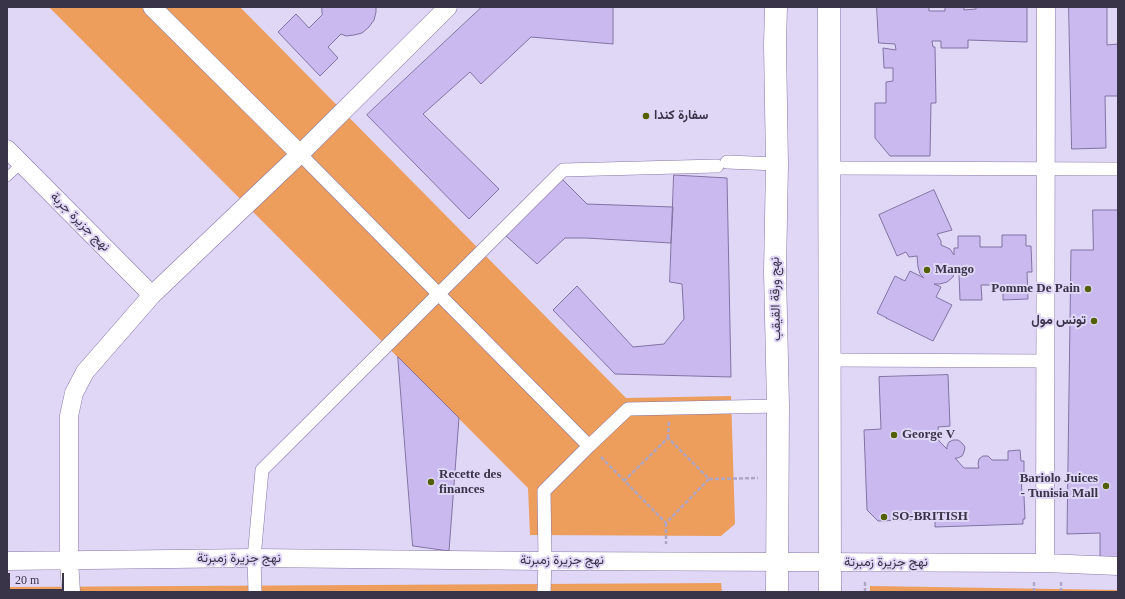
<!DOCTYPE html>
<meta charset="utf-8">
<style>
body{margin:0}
#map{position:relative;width:1125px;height:599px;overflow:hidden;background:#e0d7f7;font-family:"Times New Roman",serif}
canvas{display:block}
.frame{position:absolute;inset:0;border:8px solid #3a3449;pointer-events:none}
.scale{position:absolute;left:8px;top:573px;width:56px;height:18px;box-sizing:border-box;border:2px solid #3a3449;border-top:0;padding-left:5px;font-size:12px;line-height:14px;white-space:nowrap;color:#3a3449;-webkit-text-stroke:3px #e0d7f7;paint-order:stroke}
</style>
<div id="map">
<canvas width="1125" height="599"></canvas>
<div class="frame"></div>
<div class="scale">20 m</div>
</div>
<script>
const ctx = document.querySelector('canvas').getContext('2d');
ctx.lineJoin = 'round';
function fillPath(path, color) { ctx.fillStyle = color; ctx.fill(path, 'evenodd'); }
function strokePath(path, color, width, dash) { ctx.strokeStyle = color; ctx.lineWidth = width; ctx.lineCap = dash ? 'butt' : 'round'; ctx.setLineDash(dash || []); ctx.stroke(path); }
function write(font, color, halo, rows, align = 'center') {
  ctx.font = font + ' "Times New Roman",Vazirmatn,serif'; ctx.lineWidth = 4; ctx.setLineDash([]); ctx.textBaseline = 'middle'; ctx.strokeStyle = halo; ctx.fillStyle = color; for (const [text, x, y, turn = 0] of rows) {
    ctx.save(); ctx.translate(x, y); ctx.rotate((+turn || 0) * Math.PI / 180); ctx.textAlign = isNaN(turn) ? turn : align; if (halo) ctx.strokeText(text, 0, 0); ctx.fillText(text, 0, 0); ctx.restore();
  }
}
fillPath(new Path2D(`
 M49 7H240L626 398 731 396 735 524 721 536 530 535 528 488Z
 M721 583 722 592H7V587Z
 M870 586 1118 590V592H870Z`), '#ed9d5c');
const building = new Path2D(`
 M322 7H376V12L374 20 369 27 362 33 354 35 346 36 341 34 328 47 338 58 320 76 278 32 296 14 309 28 322 15Z
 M482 7H613V44L531 37 481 84 470 72 423 114 499 189 469 219 367 115Z
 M877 7H929V11H945V7H964V10L976 9V7H1027V42L968 40V48H941V41H932L933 47H935L936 103H931L930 156H890L875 138V103H886V82L893 81V68H884L883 48 896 50 895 44 879 43Z
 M1069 7H1107V45L1118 44V96H1105L1106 148 1072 149Z
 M674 175 727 178 731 377 615 374 553 310 577 286 633 347 664 344 684 319 682 284 670 282Z
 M562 179 587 204 673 207 671 243 586 238H565L537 264 505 235Z
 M934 190 952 230 937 234 941 241V245L950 249 954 255V248H958V236H980V247H1002V235H1026V246H1031L1032 272H1027L1028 299 1003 300V285H981L982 300H960L959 274H954L953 277 947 282 940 284H934L941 287 936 297 952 305 933 341 886 318H887L877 313 895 276 905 281 910 271 924 278 920 274 918 267 917 256 909 257 906 252 897 256 879 215Z
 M1093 210H1118V562L1100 561V533L1067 534 1071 250H1093Z
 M398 357 459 418 449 551 413 546Z
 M948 375 950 426 938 427 939 441 947 449V446L949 442 953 440H958L962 443 965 447 964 452 962 456 958 458H955L964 468H979L978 464 979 459 983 456H988L992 460H1008V451L1020 450 1021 461H1024V473H1021L1022 496H1024L1025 519H1023V524L935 527V519L878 521 867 510 864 430 881 429 879 377Z`);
fillPath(building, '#c9b9ee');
strokePath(building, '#8272a3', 1);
const service = new Path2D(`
 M7 177 21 164`);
const pedestrian = new Path2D(`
 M300 154 589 446
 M727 162 777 164
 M830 168 1118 169
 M830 360 1045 361
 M255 592 254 558 262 470 563 170 717 166
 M544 592 545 561 544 491 589 446 628 409 778 406`);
const minor = new Path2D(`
 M152 7 300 154
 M7 149 152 295
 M7 561 254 558 545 561 1045 563 1118 566
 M1045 563 1046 7
 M71 592 69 560V416L74 393 85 372 152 295 300 154 448 7`);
const secondary = new Path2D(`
 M776 7 775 45 777 164 775 272 778 406 777 592
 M829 7 830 592`);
strokePath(service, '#8777a8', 10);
strokePath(pedestrian, '#8777a8', 14);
strokePath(minor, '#8777a8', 19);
strokePath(secondary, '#8777a8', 23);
strokePath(new Path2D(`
 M668 438 669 422
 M601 457 666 523 709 479 668 438 624 481
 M709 479 758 478
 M666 523V544
 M865 592V583L866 581
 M1034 592V581
 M1061 592V581`), '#aea6c2', 2.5, [4, 2]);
strokePath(service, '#fff', 9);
strokePath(pedestrian, '#fff', 13);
strokePath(minor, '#fff', 18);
strokePath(secondary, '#fff', 22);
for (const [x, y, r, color] of [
 [646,116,4,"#536000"],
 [927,270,4,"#536000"],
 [1088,289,4,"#536000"],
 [1094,321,4,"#536000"],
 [894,435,4,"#536000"],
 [431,482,4,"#536000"],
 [1106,486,4,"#536000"],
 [884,517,4,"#536000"]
]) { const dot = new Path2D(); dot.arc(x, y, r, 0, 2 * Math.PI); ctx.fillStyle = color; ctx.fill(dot); strokePath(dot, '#e0d7f7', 1.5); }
write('bold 13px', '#3a3449', '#e0d7f7', [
 ["سفارة كندا",654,116],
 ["Mango",935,270],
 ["Pomme De Pain",1080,289,"right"],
 ["تونس مول",1086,321,"right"],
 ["George V",902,435],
 ["Recette des",439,475],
 ["finances",439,490],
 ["Bariolo Juices",1098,479,"right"],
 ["- Tunisia Mall",1098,494,"right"],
 ["SO-BRITISH",892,517]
], 'left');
write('13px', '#3a3449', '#e0d7f7', [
 ["نهج جزيرة جربة",80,222,45],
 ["نهج ورقة القيقب",776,299,-91],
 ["نهج جزيرة زمبرتة",239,559],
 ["نهج جزيرة زمبرتة",562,561],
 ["نهج جزيرة زمبرتة",886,563]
]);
</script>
